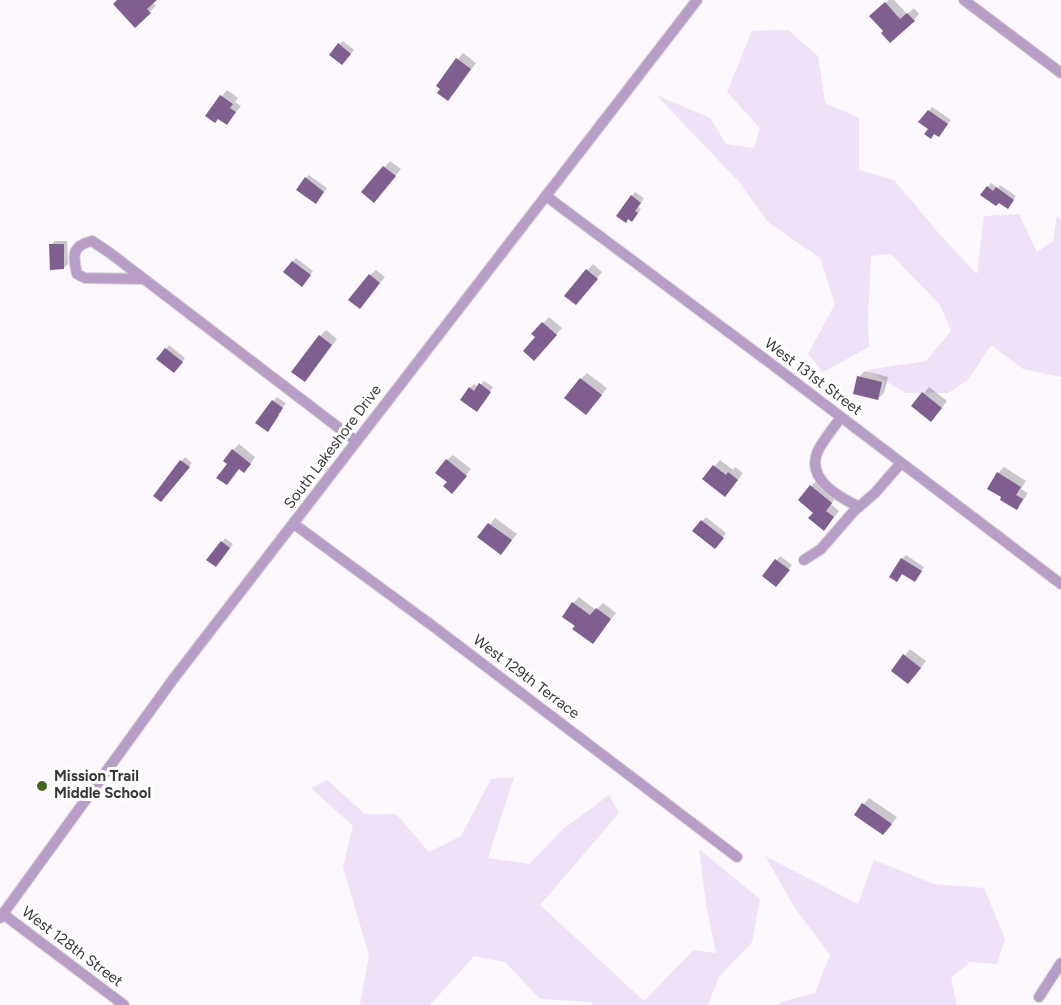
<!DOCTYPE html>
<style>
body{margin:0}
canvas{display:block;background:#fcf8fe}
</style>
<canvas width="1061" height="1005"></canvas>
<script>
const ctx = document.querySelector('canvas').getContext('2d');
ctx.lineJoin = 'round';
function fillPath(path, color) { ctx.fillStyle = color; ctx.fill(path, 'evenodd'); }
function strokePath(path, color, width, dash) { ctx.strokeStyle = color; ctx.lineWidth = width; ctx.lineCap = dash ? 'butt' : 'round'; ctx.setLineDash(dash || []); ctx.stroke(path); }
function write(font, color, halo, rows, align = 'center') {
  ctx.font = font + ' Figtree,sans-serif'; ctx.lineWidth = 6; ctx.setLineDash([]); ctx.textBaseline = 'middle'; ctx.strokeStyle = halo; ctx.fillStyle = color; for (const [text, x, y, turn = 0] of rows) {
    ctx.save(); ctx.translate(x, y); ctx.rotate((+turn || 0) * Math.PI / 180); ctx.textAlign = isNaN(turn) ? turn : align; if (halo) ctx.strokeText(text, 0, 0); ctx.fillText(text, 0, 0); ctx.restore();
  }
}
fillPath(new Path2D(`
 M788 30 818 56 825 103 859 118V170L894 180 942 237 977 274 984 216 1019 214 1037 252 1053 241 1057 216 1061 219V377L1023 369 991 345 968 380 948 393H906L867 370 926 361 951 331 940 305 891 254 871 256 868 321 869 347 823 372 808 354 835 304 820 258 769 223 739 182 656 95 710 118 726 144 754 148 760 128 727 92 752 31Z
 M514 777 488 858 529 864 562 830 609 795 619 813 540 905 644 1001 694 950 716 953 706 904 699 849 760 899 752 942 719 977 708 1005H593L591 1002 540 999 505 962 474 956 430 1005H360L369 955 343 867 353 826 311 788 327 780 365 814H396L429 852 461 836 491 779Z
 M765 856 858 904 874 860 934 884 984 888 1005 939 997 964 970 962 951 978 957 1005H777L781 1002 815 993 830 955 795 908Z`), '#efe1f7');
fillPath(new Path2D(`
 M126 0H155L152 2 156 6 135 25Z
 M889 0H894L907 14 914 8 919 14 914 20 885 31 877 10Z
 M343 41 354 50 346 60 339 44Z
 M463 53 476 63 454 93 448 99 458 59Z
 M227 90 238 98 235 102 241 106 227 123 218 117 207 115Z
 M932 107 951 120 942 131 930 128 921 122Z
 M390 161 401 169 380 195 363 192Z
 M309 175 327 188 319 198 306 178Z
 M991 183 998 188 1000 185 1016 196 1011 203 999 201 988 187Z
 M635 192 644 198 638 207 641 209 636 216 632 196Z
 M55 241H67L68 264 64 268 51 245Z
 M296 258 313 271 305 281 293 262Z
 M593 264 602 272 582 297 566 295Z
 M376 270 385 277 365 301 370 275Z
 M549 317 562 328 540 353 537 337 533 334Z
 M326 330 337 339 305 380 320 336Z
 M169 345 185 358 177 368 166 349Z
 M865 371 888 377 884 393 878 399 859 377Z
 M587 373 607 388 592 407 581 379Z
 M484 381 493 387 480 406 470 388 474 384 478 387Z
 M929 387 947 401 937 414 913 406Z
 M277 397 286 403 281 410 282 411 271 426 257 423Z
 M239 444 255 457 250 465 240 468 229 464 233 450Z
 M453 455 471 469 458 486 449 482 447 460Z
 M185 457 192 463 164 497 155 495Z
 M720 460 733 470 735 467 743 473 731 489 704 479Z
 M1004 467 1026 481 1021 489 1028 493 1022 502 1017 508 998 473Z
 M817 480 837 496 831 504 839 511 829 523 800 500Z
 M706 517 726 533 718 543 694 531Z
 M495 518 517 534 501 553 480 537Z
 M225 538 233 544 219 562 222 542Z
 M906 555 924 567 915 580 902 559Z
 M780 556 792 565 779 582 764 576Z
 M579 597 596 610 603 603 616 613 593 642 577 625 573 603Z
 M910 649 926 661 914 677 893 671Z
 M869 798 897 817 889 828 856 814Z`), '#0003');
fillPath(new Path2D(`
 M117 0H157L147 9 151 13 135 28 113 4Z
 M885 2 900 19 907 13 915 21 890 43 881 33 883 31 869 16Z
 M338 43 351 54 342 65 329 55Z
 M456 58 471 69 448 101 437 93 440 89 436 86Z
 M220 95 233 104 230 108 236 112 227 125 218 119 215 123 205 116Z
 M928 110 948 124 939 137 934 134 931 139 924 134 928 129 918 122Z
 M383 166 396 176 374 203 361 192Z
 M305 177 324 192 316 204 296 190Z
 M987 186 993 191 996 187 1014 200 1008 209 999 203 996 206 980 195Z
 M631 195 641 203 635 211 638 213 632 222 628 219 626 223 616 216Z
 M49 244H64V269L50 270Z
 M292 261 311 275 302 287 283 272Z
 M586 269 598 279 576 305 564 296Z
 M369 274 380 283 360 309 348 300Z
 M542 322 557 335 534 361 523 351 535 337 531 334Z
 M319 335 332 345 305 382 291 372Z
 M165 348 183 362 174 373 156 359Z
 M857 376 882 382 878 400 853 394Z
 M580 378 602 395 586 415 564 398Z
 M479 383 491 392 477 412 460 400 469 387 474 391Z
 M922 392 942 408 931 422 911 406Z
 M272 400 283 408 278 415H279L268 432 255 423Z
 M232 449 251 464 244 473 239 469 227 485 216 478 227 464 223 461Z
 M446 459 467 476 452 494 443 486 447 482 435 473Z
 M180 460 190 467 161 502 153 496Z
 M713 465 726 475 728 472 738 480 725 497 702 479Z
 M997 472 1021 487 1016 495 1023 499 1017 510 1000 500 1001 497 987 489Z
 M810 485 832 503 826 511 834 517 824 531 808 518 813 513 798 500Z
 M701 520 724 538 715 549 692 531Z
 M488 523 512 540 501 555 477 537Z
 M221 541 230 548 216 567 206 560Z
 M901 558 922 571 915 582 902 574 897 582 889 577Z
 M775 559 790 570 776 587 762 576Z
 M572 602 590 615 596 608 611 619 593 644 572 629 575 626 562 617Z
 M903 654 921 668 908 684 891 671Z
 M862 803 892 824 883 835 854 815Z`), '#7e5f8f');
const minor = new Path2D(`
 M964 0 1061 73
 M546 196 770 363 1061 584
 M143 279 85 278 77 274C73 256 71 246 92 241L110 253 356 441
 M841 417C835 426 820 444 817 453 807 480 839 497 859 507
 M294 524 434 627 737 857
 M804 560 821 549 854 511 875 493 901 463
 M3 914 124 1005
 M0 918 174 678 697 0
 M1039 997 1061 963`);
strokePath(minor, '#d9d5db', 12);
strokePath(minor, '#b89ec7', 10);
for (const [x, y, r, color] of [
 [42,786,6,"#416720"]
]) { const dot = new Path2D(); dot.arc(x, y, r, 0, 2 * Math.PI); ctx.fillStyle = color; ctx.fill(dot); strokePath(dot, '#fff', 2); }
write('15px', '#39373b', '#fff', [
 ["West 131st Street",813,377,37],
 ["South Lakeshore Drive",333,447,-53],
 ["West 129th Terrace",526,677,37],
 ["West 128th Street",72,947,37]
]);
write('bold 15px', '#39373b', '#fff', [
 ["Mission Trail",54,777],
 ["Middle School",54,794]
], 'left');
</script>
